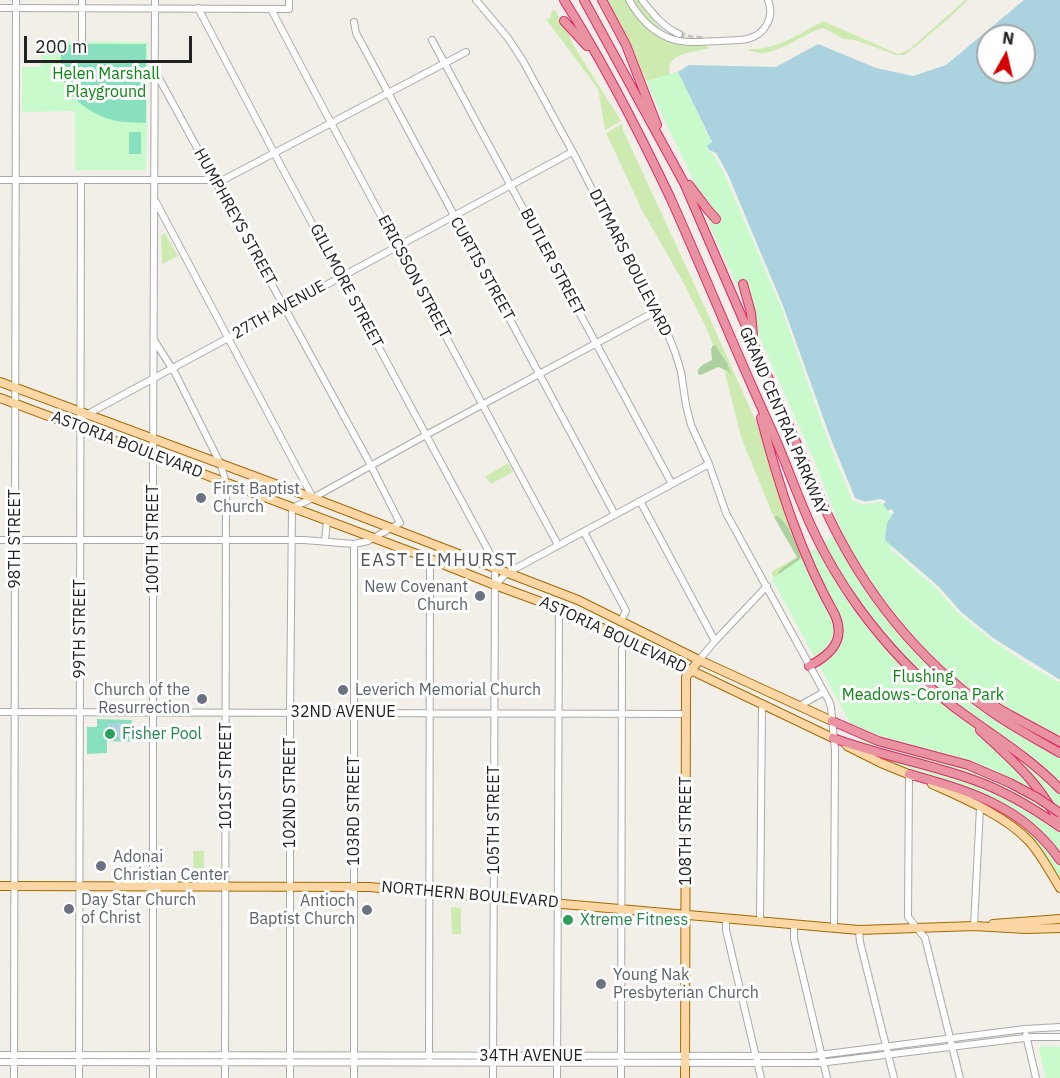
<!DOCTYPE html>
<style>
body{margin:0}
#map{position:relative;width:1060px;height:1078px;overflow:hidden;background:#f2efe9;font-family:"IBM Plex Sans",sans-serif}
canvas{display:block}
.north{position:absolute;left:976px;top:24px;width:60px;height:60px;box-sizing:border-box;background:#fff;border:2px solid #a7a7a7;border-radius:50%;rotate:8deg;font-size:16px;font-weight:700;line-height:24px;text-align:center;color:#222}
.north::after{content:'';display:block;margin:auto;width:21px;height:27px;background:#d40000;clip-path:polygon(50% 0,100% 100%,50% 72%,0 100%)}
.scale{position:absolute;left:24px;top:36px;width:168px;height:27px;box-sizing:border-box;border:3px solid #222;border-top:0;padding-left:8px;font-size:18px;line-height:21px;white-space:nowrap;color:#222;-webkit-text-stroke:4px #fff;paint-order:stroke}
</style>
<div id="map">
<canvas width="1060" height="1078"></canvas>
<div class="north">N</div>
<div class="scale">200 m</div>
</div>
<script>
const ctx = document.querySelector('canvas').getContext('2d');
ctx.lineJoin = 'round';
function fillPath(path, color) { ctx.fillStyle = color; ctx.fill(path, 'evenodd'); }
function strokePath(path, color, width, dash) { ctx.strokeStyle = color; ctx.lineWidth = width; ctx.lineCap = dash ? 'butt' : 'round'; ctx.setLineDash(dash || []); ctx.stroke(path); }
function write(font, color, halo, rows, align = 'center') {
  ctx.font = font + ' "IBM Plex Sans",sans-serif'; ctx.lineWidth = 6; ctx.setLineDash([]); ctx.textBaseline = 'middle'; ctx.strokeStyle = halo; ctx.fillStyle = color; for (const [text, x, y, turn = 0] of rows) {
    ctx.save(); ctx.translate(x, y); ctx.rotate((+turn || 0) * Math.PI / 180); ctx.textAlign = isNaN(turn) ? turn : align; if (halo) ctx.strokeText(text, 0, 0); ctx.fillText(text, 0, 0); ctx.restore();
  }
}
fillPath(new Path2D(`
 M608 0H638L658 26 677 43 706 46 709 48C694 53 662 52 671 77L650 87 643 74 630 42Z
 M965 0H968L948 19 909 52 904 55H896L855 40 844 39 823 28C803 33 767 64 748 49 778 50 797 35 823 21L898 54 906 51 911 48Z
 M553 10H555C560 19 570 34 572 43L621 121 605 130 598 89 546 19 547 18 550 19 552 11Z
 M622 124 623 130 707 312 757 424 774 478 805 562 778 586 771 572 797 557 772 513 741 437 725 373 704 323 682 280 642 210 606 133Z
 M165 233 178 256 162 264 161 236Z
 M508 463 513 472 491 484 485 477Z
 M193 851H204V874H194Z
 M451 907 461 908V934H452Z`), '#cdebb0');
fillPath(new Path2D(`
 M713 345 716 346 727 363 732 376 728 371 718 367 701 375 698 374C697 366 705 364 712 360L711 349Z
 M777 516C790 523 798 552 804 565L779 578 778 573C782 566 792 563 797 557L774 517Z`), '#add19e');
fillPath(new Path2D(`
 M41 41 148 42 146 170H75V111L22 112V67H41Z
 M678 72 880 499 888 511 1032 663 1060 680V880L1040 847 1032 838 1017 824 939 780 866 752 772 579 841 530 815 462 711 228 692 177 646 81Z
 M1040 1046 1060 1047V1078H1046L1039 1050Z`), '#c8facc');
fillPath(new Path2D(`
 M72 44H146V123C134 122 121 123 109 119 90 113 67 97 62 77 61 69 61 61 61 53L66 46Z
 M129 132H141V154H129Z
 M97 719 132 720V742L107 741V753L87 754V727H97Z`), '#88e0be');
fillPath(new Path2D(`
 M1024 0H1060V680L993 638 961 612 938 586 885 540 887 523 894 512 891 509 888 511 883 504 886 502C875 497 866 505 855 499L830 437 783 306 728 175 716 153 709 150 707 146 712 142 678 72 689 65 776 67 818 44 876 68 913 76 946 65ZM988 36H1024V72H988Z
 M108 723H127V738H108Z`), '#aad3df');
fillPath(new Path2D(`
 M709 150 716 153 728 175 783 306 830 437 855 498 866 502 880 499 886 501 883 504 880 503 881 502H878L865 505 857 503 852 500 827 438 781 307 725 176 714 155 710 153Z
 M892 547 938 586 961 612 993 638 1060 680V683L1030 666 991 640 959 614 936 588 890 549Z`), '#f2efe9');
strokePath(new Path2D(`
 M679 34 690 38 704 39`), '#c8c6c1', 6, [6, 3]);
const minor = new Path2D(`
 M82 0V40
 M476 0 508 38 523 61 576 158 626 255 658 310 675 352 681 372 686 405 691 425 709 464 726 513 829 701 831 707 835 750 834 928
 M629 0C639 17 650 30 669 38 685 44 702 42 719 41 728 40 738 41 747 39 765 35 775 17 768 0
 M642 0C653 14 663 27 679 34
 M0 8 289 9V0
 M198 8 280 164 495 563 493 1078
 M271 9 331 123 558 545
 M354 22 356 33 615 515
 M432 40 672 484
 M0 180H223L466 52
 M156 202 313 498
 M154 340 175 373 221 465 226 483 225 1078
 M84 416 572 152
 M640 501 715 641
 M584 532 626 611 621 621
 M0 540H304L354 544 368 541 400 523 368 460 155 71
 M325 541 327 521
 M495 585 507 573 709 464
 M699 660 715 641 767 586
 M799 706 824 692
 M0 712 686 714
 M909 774 908 917 925 938 960 1078
 M726 918V930L761 1078
 M760 921 762 705
 M794 925V939L827 1078
 M974 926 980 808
 M859 930 860 942 894 1078
 M1026 1035 1036 1078
 M0 1055 811 1056 1025 1029 1060 1027
 M429 1060 430 559
 M0 1062 819 1063 1032 1037H1060
 M14 1078 16 0
 M79 1078 81 180
 M153 1078V472L155 0
 M290 1078V712L292 508 313 498 426 435 658 310
 M354 1078V544
 M557 1078 559 608
 M621 1078 622 650 623 646 626 639`);
const major = new Path2D(`
 M0 382 313 498 578 600 699 660 832 721
 M0 398 430 559 495 585 571 613 837 740
 M847 746 881 763 913 776
 M932 784C963 798 1006 816 1029 841 1041 854 1050 872 1060 888
 M0 886 369 887 859 930 974 926 1026 929 1060 928
 M993 924 1060 919
 M685 1078 686 685V677L699 660`);
const highway = new Path2D(`
 M564 0C604 63 638 130 670 197 705 275 737 355 773 433 787 465 798 498 813 530 826 558 841 583 859 608 886 645 918 679 954 707 990 734 1028 756 1060 789
 M584 0 684 183 825 509C862 589 917 659 989 710 1011 726 1036 739 1060 753
 M602 0 626 45 657 125
 M564 21 587 46
 M689 185 708 210 716 219
 M743 284 751 313 753 335
 M761 418C779 486 800 553 835 615 846 640 831 655 809 666
 M979 697 1010 715 1060 742
 M832 721 878 741 968 765 1010 783
 M980 730C1013 761 1039 782 1060 824
 M833 738C878 755 926 763 971 779 1003 790 1032 807 1060 827
 M909 774C969 791 1023 806 1060 860`);
strokePath(minor, '#a9a9a9', 8);
strokePath(major, '#a06b00', 10);
strokePath(highway, '#dc2a67', 10);
strokePath(minor, '#fff', 6);
strokePath(major, '#fcd6a4', 8);
strokePath(highway, '#e892a2', 8);
const highwayBridge = new Path2D(`
 M1010 783 1038 798 1060 813`);
strokePath(highwayBridge, '#dc2a67', 10, []);
strokePath(highwayBridge, '#e892a2', 8);
for (const [x, y, r, color] of [
 [201,498,6,"#6b7280"],
 [480,596,6,"#6b7280"],
 [343,690,6,"#6b7280"],
 [202,699,6,"#6b7280"],
 [110,734,6,"#2e9e5b"],
 [101,866,6,"#6b7280"],
 [69,909,6,"#6b7280"],
 [367,910,6,"#6b7280"],
 [568,920,6,"#2e9e5b"],
 [601,984,6,"#6b7280"]
]) { const dot = new Path2D(); dot.arc(x, y, r, 0, 2 * Math.PI); ctx.fillStyle = color; ctx.fill(dot); strokePath(dot, '#fff', 2); }
write('16px', '#0c8416', '#fff', [
 ["Helen Marshall",106,74],
 ["Playground",106,92],
 ["Flushing",923,677],
 ["Meadows-Corona Park",923,695]
]);
write('16px', '#222', '#fff', [
 ["HUMPHREYS STREET",235,217,61],
 ["BUTLER STREET",552,262,62],
 ["DITMARS BOULEVARD",630,263,63],
 ["CURTIS STREET",482,269,61],
 ["ERICSSON STREET",414,277,62],
 ["GILLMORE STREET",346,286,62],
 ["27TH AVENUE",279,310,-29],
 ["GRAND CENTRAL PARKWAY",783,421,67],
 ["ASTORIA BOULEVARD",127,445,21],
 ["98TH STREET",15,539,-90],
 ["100TH STREET",153,539,-90],
 ["99TH STREET",80,629,-90],
 ["ASTORIA BOULEVARD",613,635,25],
 ["32ND AVENUE",343,712],
 ["101ST STREET",226,776,-90],
 ["102ND STREET",290,793,-90],
 ["103RD STREET",354,811,-90],
 ["105TH STREET",494,820,-90],
 ["108TH STREET",686,831,-90],
 ["NORTHERN BOULEVARD",470,895,5],
 ["34TH AVENUE",531,1056]
]);
write('16px', '#5b616d', '#fff', [
 ["First Baptist",213,489],
 ["Church",213,507],
 ["New Covenant",468,587,"right"],
 ["Church",468,605,"right"],
 ["Church of the",190,690,"right"],
 ["Resurrection",190,708,"right"],
 ["Leverich Memorial Church",355,690],
 ["Adonai",113,857],
 ["Christian Center",113,875],
 ["Day Star Church",81,900],
 ["of Christ",81,918],
 ["Antioch",355,901,"right"],
 ["Baptist Church",355,919,"right"],
 ["Young Nak",613,975],
 ["Presbyterian Church",613,993]
], 'left');
write('16px', '#27864d', '#fff', [
 ["Fisher Pool",122,734],
 ["Xtreme Fitness",580,920]
], 'left');
ctx.letterSpacing = '1.5px';
write('18px', '#555', '#fff', [
 ["EAST ELMHURST",439,561]
]);
ctx.letterSpacing = '0px';
</script>
